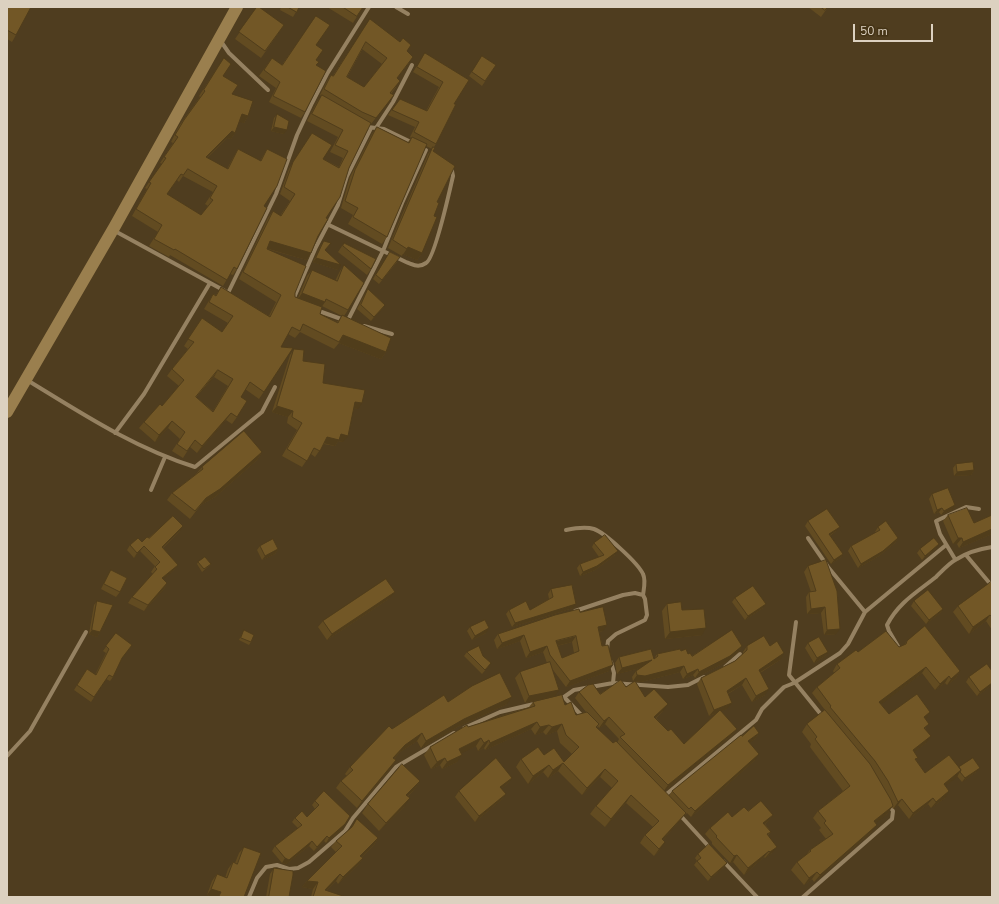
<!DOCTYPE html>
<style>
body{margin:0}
#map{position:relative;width:999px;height:904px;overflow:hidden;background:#4f3d1f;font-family:"Nunito Sans",sans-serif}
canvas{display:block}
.frame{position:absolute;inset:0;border:8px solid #dcd1c0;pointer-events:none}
.scale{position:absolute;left:853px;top:24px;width:80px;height:18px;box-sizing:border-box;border:2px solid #dcd1c0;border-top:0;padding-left:5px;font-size:12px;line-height:14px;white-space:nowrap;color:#dcd1c0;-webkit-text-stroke:3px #443315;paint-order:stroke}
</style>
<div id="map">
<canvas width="999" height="904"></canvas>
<div class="frame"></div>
<div class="scale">50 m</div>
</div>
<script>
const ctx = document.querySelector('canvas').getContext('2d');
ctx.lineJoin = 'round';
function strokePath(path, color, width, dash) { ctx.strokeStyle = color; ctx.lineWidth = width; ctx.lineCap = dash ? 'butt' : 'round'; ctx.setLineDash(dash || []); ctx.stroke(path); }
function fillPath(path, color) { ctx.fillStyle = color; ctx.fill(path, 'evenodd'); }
strokePath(new Path2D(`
 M396 7 408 14
 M220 40 229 53 268 90
 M364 125 368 127 384 129 413 143
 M376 128 393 102 412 65
 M329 225 406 262C413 265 419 268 426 263 435 258 450 189 453 176L451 166
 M113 230 225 291
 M228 293 276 194 297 135 312 103 327 74 369 7
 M293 300 316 247 338 205 347 176 371 128
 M316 310 344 320
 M347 322 383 251 402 203 426 150
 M364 326 392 334
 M27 380C81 413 134 448 195 467L262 412 275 387
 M115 433 144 394 210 283
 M151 490 165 457
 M566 530C575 528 585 526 594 529 605 533 638 563 643 574 646 580 644 588 643 595
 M808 538 828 567 865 612
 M966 555 992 586
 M955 559 940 534 936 521 966 507 979 509
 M575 611 623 595 635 593 643 595 645 599 647 615 645 620 616 634 608 641 607 649
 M796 622 789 675 823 717
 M899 648 889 631 887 625C898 603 917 592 936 577 942 571 949 563 957 559 968 552 979 549 992 547
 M611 662 614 673 613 683
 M725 667 740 654
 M564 697 583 717
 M559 698 564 697 574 690 613 683 668 687 688 685 704 677
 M464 728 500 712 534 704
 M7 756 30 731 86 632
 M663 797 756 720 762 709 784 687 794 683 840 653 848 644 865 612 946 545
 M679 814 711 849
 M723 861 757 897
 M249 897 257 878 266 867 277 865 289 869 298 868 309 862 345 831 353 818 396 767 454 733
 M803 897 892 819 893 811 889 805`), '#958161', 4);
strokePath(new Path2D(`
 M7 412 115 226 237 7`), '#9a7f4e', 12);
fillPath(new Path2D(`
 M7 7 16 35 12 42 7 39Z
 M257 7 284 25 261 58 235 39Z
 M281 7H299L293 17 280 10Z
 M327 7H363L353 23Z
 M808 7H828L821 17Z
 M366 25 407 52 409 63 397 78 396 87 391 94 389 101 371 124H370L349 168 318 236 311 253 307 260 267 249 295 293V297L298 298 307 276 312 270 335 281 340 271 344 265 348 310 344 316 386 352 381 359 339 343 334 349 300 332 295 338 288 334 281 347 293 348 259 399 245 389 241 397 237 417 232 424 226 420 197 453 190 447 183 458 172 451 180 439 168 428 155 442 139 428 144 422 162 406 179 386 167 376 172 369 188 349 184 346 202 318 222 332 228 323 204 309 213 294 216 295 221 287 269 316 276 302 239 279 268 218 273 211 280 216 290 201 280 194 289 169 312 133 323 159 339 167 343 158 330 152 338 137 307 121 317 102 321 96 320 95 327 81 331 75 333 76ZM362 49 382 64 364 87 347 77ZM322 306 342 316 337 322 320 314ZM214 377 228 386 213 411 196 397Z
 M316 45V65L305 112 301 118 269 102 276 88 259 76 272 58 282 65Z
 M425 53 469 80 454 104 436 144 434 147 433 151 437 202 434 216 422 253 417 260 403 254 402 256 388 248 428 154 432 149 426 146 387 237 382 244 348 224 353 215 341 208 350 177 372 134 377 127 408 142 411 138 410 137 415 127 388 115 400 99 426 111 439 87 413 72Z
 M482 56 496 65 482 86 469 76Z
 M219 65 223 76 232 94 248 116 244 123 239 121 235 133 231 139 227 138 207 158 227 169 234 156 238 149 260 161 267 149 264 206 237 269 233 275 230 274 223 286 170 255 169 257 149 246 158 232 132 216 147 189 145 188 162 164 160 163 173 143 171 142 179 126 200 97 199 96ZM183 176 213 192 205 204 208 206 201 215 167 194 177 180 179 182Z
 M277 114 284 134 271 131 274 118Z
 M324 241 325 250 338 270 313 262 321 245Z
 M344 243 371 269 367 275 338 252Z
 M390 252 397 262 379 284 373 279Z
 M368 289 385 305 382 309 371 321 357 309 365 294Z
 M294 349 303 361 323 383 358 409 353 408 343 442 338 441 335 446 324 444 315 457 311 454 302 467 282 456 297 430 287 423 288 417 272 412 290 355Z
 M262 452 257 460 215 497 201 505 190 519 167 500 172 493 196 474 202 467Z
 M956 464 974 470 971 475 954 476 953 468Z
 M932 494 952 510 941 515 939 512 934 514 929 499Z
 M948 515 974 523 992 515V534L959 548 957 544H953L943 521Z
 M808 521 836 531 830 536 843 554 840 558 831 564 805 526Z
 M878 527 898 538 895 543 879 556 858 568 848 551 851 546 875 533V532Z
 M180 531 163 548 178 565 174 570 163 579 167 583 164 589 144 611 128 603 132 597 153 574 151 572 155 566 140 551 134 558 127 550 130 545 142 542 149 538Z
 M594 543 615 555 595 570 580 576 577 568 580 564 599 557 592 547Z
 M260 546 278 549 275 554 262 560 257 550Z
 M936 548 922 560 917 553 920 549Z
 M198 562 211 564 209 566 202 572 197 564Z
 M808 566 836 634 824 635 821 613 807 614 806 597 809 592H811L804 572Z
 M111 570 120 592 116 597 101 589 108 575Z
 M992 583V630L986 621 969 634 953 612 958 606Z
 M551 589 573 608 512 627 506 614 509 610H530L549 599 548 594Z
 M390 598 327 640 318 627 323 621Z
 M735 598 763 608 745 620 732 602Z
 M97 601 100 632 97 637 89 634 94 605Z
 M914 601 943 609 940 613 926 624 911 606Z
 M667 604 682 610 702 635 665 639 662 611Z
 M580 612 603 631 599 632 609 671 566 687 553 670 555 696 525 703 515 678 520 672 547 663 543 652 526 658 520 641 497 649 494 640 498 634ZM572 642 574 653 562 658 557 646Z
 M470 627 486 633 472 640 467 631Z
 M244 630 251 642 249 645 239 640Z
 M116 633 121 659 113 677 110 681 106 679 91 702 74 690 87 669 95 675 106 653 103 651Z
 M907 641 960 671 956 678 947 685 945 683 935 690 922 673 881 704 889 714 930 712 925 719 926 743 914 752 916 760 925 773 959 767 976 772 962 782 957 776 945 786V798L931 808 928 804 909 819 898 805 893 809 892 807 887 814 875 823 871 832 814 882 812 879 804 885 791 870 797 862 806 855 810 850 826 839 819 830 821 828 813 818 818 811 843 791 810 747 811 744 802 732 807 724 825 710 812 693 817 687 834 673 833 671 837 664 899 647 904 645Z
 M808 643 828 652 825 656 814 663 805 648Z
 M742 646 738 652 726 662 695 678 693 675 683 679 680 672 641 682 633 681 632 677 636 671 640 668 617 674 615 663 619 657 654 659 657 654 681 651 692 656Z
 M747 646 780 660 760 673 765 695 752 702 742 685 728 694 727 709 721 711 737 729 732 735 664 791 669 796 672 791 742 736 759 733 755 739 749 743 755 760 691 817 687 813 685 815H684L680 820 663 840 660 850 654 856 640 843 645 835 653 827 626 803 605 827 590 814 596 806 612 788 600 777 582 795 558 771 548 778 543 772 528 784 516 767 521 759 544 755 564 762 572 754 560 743 557 731 546 735 543 732 535 735 531 729 485 750 484 748 478 751 476 746 461 753 457 762 442 769 440 765 431 769 424 755 430 747 468 727 529 707 533 702 565 705 576 715 586 712 575 698 579 692 600 694 626 687 645 697 663 711 656 718 668 731 684 744 717 713 709 716 697 684 701 678 735 661 743 654V652ZM605 724 619 739 617 743H613L597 728 598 726 599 728Z
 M467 652 488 667 482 674 464 656Z
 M992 671V685L977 696 966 682 969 677Z
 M448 702 507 704 459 726 421 748 417 741 400 752 394 759 396 760 391 768 357 808 336 788 341 781 347 776 345 774 350 767 392 729Z
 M512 778 507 784 501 789 506 794 501 800 475 822 455 797 459 791Z
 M420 781 414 790 408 796 404 807 379 831 362 813 368 804Z
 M315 801 342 829 326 843 324 841 314 851 309 846 286 864 282 863 272 851 275 846 298 828 292 822 295 818 307 817 315 809 312 805Z
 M748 811 773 815 768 821 765 824 771 832 768 835 772 853 765 858 764 857 744 875 733 862 730 863 712 844V842L705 834 710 828 732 817Z
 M357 819 378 838 374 845 362 857 363 858 358 865 338 884 336 881 326 891 346 897H311L313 889 302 887 307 881 336 852 331 847 336 841 351 828Z
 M244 847V897H211L207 895 212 881 217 874 225 878 228 869 233 862 235 863 239 853Z
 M698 854 727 863 724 867 708 881 694 865 697 861 695 858Z
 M274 868 289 897H266L270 874Z`), '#624b21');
fillPath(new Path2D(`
 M242 114 248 116 244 123 237 121Z
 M274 127 287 130 284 134 271 131Z
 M232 131 235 133 231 139 227 138 201 163 206 157Z
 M270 241 311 253 307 260 265 248Z
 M408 247 422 253 417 260 403 254 402 256Z
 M316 258 341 265 338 270 313 262Z
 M302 293 325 302 321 308 298 299Z
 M385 305 382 309 371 321 374 317Z
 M343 335 386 352 381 359 339 343Z
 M218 370 214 377 191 403 196 397Z
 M355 402 362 403 358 409 351 408Z
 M277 406 293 411 288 417 272 412Z
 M231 413 226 420 197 453 202 446Z
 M172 421 168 428 155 442 159 435Z
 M341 434 348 436 343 442 338 441 335 446 323 443 327 437Z
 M262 452 257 460 215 497 201 505 190 519 206 498Z
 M974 470 971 475 954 476 957 472Z
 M955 505 952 510 941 515 944 511Z
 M942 508 939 512 934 514 937 510Z
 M183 526 180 531 158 552 162 547Z
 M840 527 836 531 826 538 829 534Z
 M992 529V534L959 548 963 542Z
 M898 538 895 543 879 556 858 568 861 564Z
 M958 538H962L957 544H953Z
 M939 544 936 548 922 560 925 556Z
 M144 546 140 551 134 558 137 553Z
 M278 549 275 554 262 560 265 556Z
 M618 551 615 555 595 570 580 576 583 572Z
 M843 554 840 558 831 564 834 560Z
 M178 565 174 570 158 584 162 578Z
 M167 583 164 589 144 611 148 605Z
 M395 592 390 598 327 640 332 634Z
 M576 604 573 608 512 627 515 623Z
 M766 604 763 608 745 620 748 616Z
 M825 607 821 613 807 614 811 609Z
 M943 609 940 613 926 624 929 620Z
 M990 615 986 621 969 634 973 627Z
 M607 625 603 631 594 633 598 627Z
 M489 628 486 633 472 640 475 636Z
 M706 628 702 635 665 639 670 632Z
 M840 629 836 634 824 635 827 630Z
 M92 630 100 632 97 637 89 634Z
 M524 635 520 641 497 649 502 643Z
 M576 636 572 642 552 647 556 641Z
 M547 646 543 652 526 658 530 652Z
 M742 646 738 652 726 662 695 678 699 672Z
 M828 652 825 656 814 663 817 658Z
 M784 653 780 660 754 676 759 670Z
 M652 660 648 666 617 674 622 668Z
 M613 665 609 671 566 687 570 681Z
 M684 666 680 672 641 682 633 681 637 675Z
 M926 667 922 673 875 709 879 702Z
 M698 669 693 675 683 679 687 674Z
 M960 671 956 678 947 685 951 679Z
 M949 676 945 683 935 690 940 684Z
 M746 678 742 685 722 697 727 691Z
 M992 683V685L977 696 980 692Z
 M769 689 765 695 752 702 756 696Z
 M559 690 555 696 525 703 529 696Z
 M512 697 507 704 459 726 421 748 426 741 464 719Z
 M732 703 727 709 709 716 714 710Z
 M668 704 663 711 650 723 654 717Z
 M930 712 926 719 919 724 924 717Z
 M609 717 605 724 599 728 604 721Z
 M537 722 531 729 485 750 490 743Z
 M562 724 557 731 546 735 552 727Z
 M549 725 543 732 535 735 540 727Z
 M737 729 732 735 663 792 668 785Z
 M422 733 417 741 400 752 388 765 393 758 405 745Z
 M759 733 755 739 744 747 748 741Z
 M931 736 926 743 908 757 913 750Z
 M481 738 476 746 454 757 459 749Z
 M489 740 484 748 478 751 484 743Z
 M759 754 755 760 691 817 695 811Z
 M462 755 457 762 442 769 447 762Z
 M445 758 440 765 431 769 437 762Z
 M396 760 391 768 357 808 362 801Z
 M563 763 558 771 548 778 553 770Z
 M549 765 543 772 528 784 533 776Z
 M980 768 976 772 962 782 965 778Z
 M605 769 600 777 582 795 587 788Z
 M961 770 957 777 939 791 944 784Z
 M512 778 507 784 495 794 500 787Z
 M420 781 414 790 400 803 406 795Z
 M949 791 945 798 931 808 936 802Z
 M506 794 501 800 475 822 479 816Z
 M631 795 626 803 605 827 611 819Z
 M410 798 404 807 379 831 386 823Z
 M933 798 928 804 909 819 913 813Z
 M902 799 898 805 893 809 898 802Z
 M893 806 887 814 869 829 874 821Z
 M686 813 680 820 657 847 662 839Z
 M773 815 768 821 759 829 763 823Z
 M345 824 342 829 326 843 329 838Z
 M877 825 871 832 814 882 820 875Z
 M327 836 324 841 314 851 317 847Z
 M378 838 374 845 356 863 360 856Z
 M312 841 309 846 286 864 282 863 285 858Z
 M665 842 660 850 654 856 659 849Z
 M777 847 772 853 765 858 770 852Z
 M769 851 764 857 744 875 748 868Z
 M737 855 733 862 730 863 734 856Z
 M363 858 358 865 338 884 343 877Z
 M727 863 724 867 708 881 711 877Z
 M817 872 812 879 804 885 809 878Z
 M340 874 336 881 320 897 325 890Z
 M307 881 318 882 313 889 302 887Z
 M211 889 221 892 218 897H211L207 895Z`), '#503d1b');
const building = new Path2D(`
 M7 7H31L16 35 7 30Z
 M257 7H259L284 25 265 51 239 32Z
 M288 7H299L297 12Z
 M343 7H363L357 16Z
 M821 7H828L825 10Z
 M316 16 330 25 316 45 323 50 316 60 319 62 316 65 326 71 305 112 273 96 280 82 264 70 272 58 282 65Z
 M370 19 400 42 403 38 411 45 407 51 413 57 397 78 400 81 390 93 394 95 376 118 362 112 324 89 331 75 333 76ZM366 42 387 58 364 87 347 77Z
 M425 53 469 80 454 104H456L436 144 414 132 419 122 392 110 400 99 427 111 443 82 417 67Z
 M482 56 496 65 485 81 472 72Z
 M224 58 231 64 223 76 238 85 232 94 253 101 248 116 242 114 235 133 232 131 206 157 228 169 238 149 261 161 267 149 287 159 277 186 264 206 267 208 237 269 234 267 227 280 175 249 174 250 154 239 162 225 136 209 151 183 149 182 166 158 164 157 178 137 175 135 184 120 205 91 204 90ZM188 169 217 186 210 198 213 200 201 215 167 194 181 174 183 175Z
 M322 95 371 123 349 168 340 197 326 218 328 219 318 236 311 253 270 241 267 249 306 266 295 293V297L322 307 320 314 338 323 342 315 391 338 386 352 343 335 339 342 303 324 300 331 292 327 281 347 293 348 264 392 250 382 241 397 247 401 237 417 231 413 202 446 195 440 187 451 177 444 185 432 172 421 159 435 144 422 160 404 162 406 184 380 172 369 194 342 188 339 202 318 222 332 233 316 209 302 213 294 216 296 221 287 270 317 281 295 243 272 273 211 281 216 295 194 284 187 293 162 312 133 332 145 323 159 339 168 348 151 335 145 343 130 312 114ZM218 370 233 379 213 412 196 397Z
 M277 114 289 121 287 130 274 127Z
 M377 127 409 143 412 137 427 144 387 237 353 217 358 208 345 201 355 170Z
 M433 147 435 148 433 151 455 166 437 202 439 203 434 216 437 217 422 253 408 247 407 249 393 240Z
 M324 241 331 243 325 250 341 265 316 258Z
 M344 243 376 259 371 269 343 246Z
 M390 252 400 257 382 280 376 275Z
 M344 265 364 283 348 310 326 299 325 302 302 293 312 270 337 281Z
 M368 289 385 305 374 317 361 305Z
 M294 349 304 350 303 361 325 364 323 383 365 390 362 403 355 402 348 436 341 434 339 440 327 437 320 451 314 448 307 461 287 449 302 423 292 417 293 411 277 406Z
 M244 431 262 452 220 489 206 498 195 511 172 493 203 469 202 467Z
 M973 462 974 470 957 472 956 464Z
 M948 488 955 505 944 511 942 508 937 510 932 494Z
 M967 508 974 523 992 515V529L963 542 962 538H958L948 515Z
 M827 509 840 527 829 534 843 554 834 560 808 521Z
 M173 516 183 526 162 547 178 565 162 578 167 583 148 605 132 597 157 569 155 567 160 562 144 546 137 553 130 545 138 538 142 542 147 537 149 538Z
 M886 521 898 538 883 551 861 564 851 546 880 530 878 527Z
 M605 535 618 551 597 566 583 572 580 564 604 555 594 543Z
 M934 538 939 544 925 556 920 549Z
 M273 539 278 549 265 556 260 546Z
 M205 557 211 564 204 569 198 562Z
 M826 560 837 591 840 629 827 630 825 607 811 609 809 592 816 591 808 566Z
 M111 570 127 578 120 592 104 584Z
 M386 579 395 592 332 634 323 621Z
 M991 582 992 583V617L990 615 973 627 958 606Z
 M572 585 576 604 515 623 509 610 526 601 530 610 553 597 551 589Z
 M753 586 766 604 748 616 735 598Z
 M928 590 943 609 929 620 914 601Z
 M97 601 113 605 100 632 92 630Z
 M681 602 682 610 704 609 706 628 670 632 667 604Z
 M603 607 607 625 598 627 602 646 608 645 613 665 570 681 550 655 547 646 530 652 524 635 502 643 498 634 555 615 579 609 580 612ZM576 636 579 651 562 658 556 641Z
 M485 620 489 628 475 636 470 627Z
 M925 626 960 671 951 679 949 676 940 684 926 667 879 702 889 714 917 694 930 712 924 717 929 724 924 728 931 736 913 750 918 758 915 759 925 773 949 755 961 770 944 784 949 791 936 802 933 798 913 813 902 799 898 802 888 781 875 761 830 707 831 706 817 687 840 668 837 664 856 650 858 652 886 631 899 647 906 644 907 641Z
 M244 630 254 635 251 642 241 638Z
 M732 630 742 646 730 656 699 672 698 669 687 674 684 666 645 676 637 675 636 671 652 660 622 668 619 657 651 649 654 659 658 656 657 654 680 649 681 651 686 649 688 654 690 653 692 656Z
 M116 633 132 645 122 658 113 677 109 675 94 697 77 685 87 669 96 675 109 649 106 646Z
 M764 636 770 646 777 641 784 653 759 670 769 689 756 696 746 678 727 691 732 703 714 710 701 678 735 661 747 650V646Z
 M819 637 828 652 817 658 808 643Z
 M479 646 483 656 491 663 485 670 467 652Z
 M550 662 559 690 529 696 520 672Z
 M987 664 992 671V683L980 692 969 677Z
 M500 673 512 697 464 719 426 741 422 733 405 745 393 758 396 760 362 801 341 781 353 770 350 767 389 726 392 729 444 695 448 702 472 686Z
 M621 680 626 687 635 681 645 697 654 689 668 704 654 717 668 731 671 729 684 744 720 710 737 729 668 785 620 737 625 734 609 717 604 721 579 692 588 685 593 684 600 694Z
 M562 695 565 705 571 702 576 715 587 712 599 724 596 727 613 743 616 741 686 813 662 839 665 842 659 849 645 835 659 821 631 795 611 819 596 806 618 781 605 769 587 788 563 763 553 770 549 765 533 776 521 759 538 747 544 755 554 748 564 762 579 747 566 735 562 724 552 727 549 725 540 727 537 722 490 743 489 740 484 743 481 738 459 749 462 755 447 762 445 758 437 762 430 747 467 725 468 727 535 706 533 702Z
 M825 710 870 764 891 800 893 806 874 821 877 825 820 875 817 872 809 878 797 862 811 851 810 850 833 834 824 823 826 821 818 811 850 786 815 739 817 737 807 724Z
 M754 726 759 733 748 741 759 754 695 811 691 807 689 809 672 791 741 735 742 736Z
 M496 758 512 778 500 787 506 794 479 816 459 791Z
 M973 758 980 768 965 778 960 772 961 770 959 767Z
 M402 764 420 781 406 795 410 798 386 823 368 804Z
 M324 791 350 816 345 824 329 838 327 836 317 847 312 841 289 860 285 858 275 846 302 825 295 818 302 811 307 817 319 805 315 801Z
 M761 801 773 815 763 823 771 832 767 834 777 847 770 852 769 851 748 868 737 855 734 856 716 837 717 836 710 828 728 812 732 817 744 807 748 811Z
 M357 819 378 838 360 856 363 858 343 877 340 874 325 890 346 897H313L318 882 307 881 342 846 336 841 352 827Z
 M709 844 727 863 711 877 697 861 701 858 698 854Z
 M244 847 261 853 244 897H221L219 896 221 892 211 889 217 874 227 878 233 862 237 864Z
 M274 868 293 871V875L289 897H269Z`);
fillPath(building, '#725726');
strokePath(building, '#503d1b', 1);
</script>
